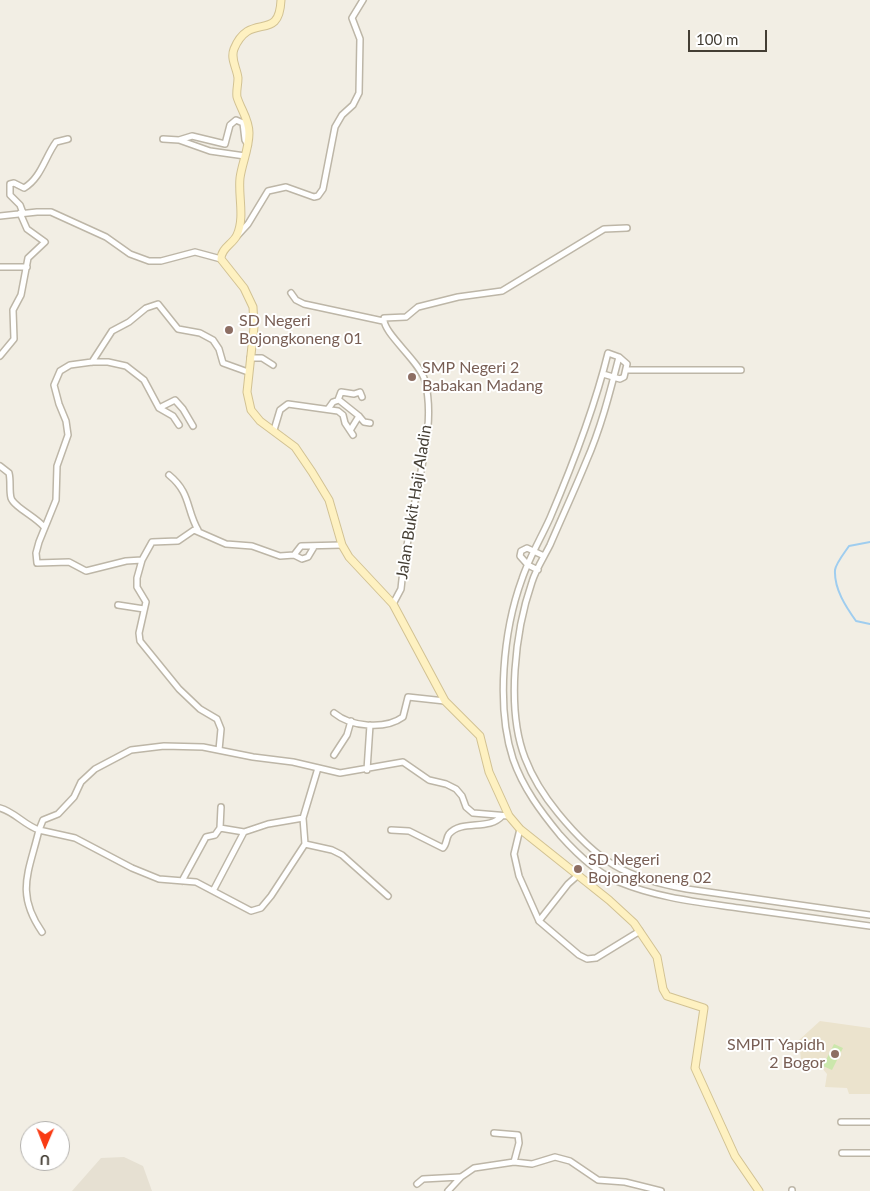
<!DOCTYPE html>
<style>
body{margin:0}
#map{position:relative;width:870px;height:1191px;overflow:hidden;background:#f2eee4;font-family:Lato,sans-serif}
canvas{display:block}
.north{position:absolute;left:20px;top:1121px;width:50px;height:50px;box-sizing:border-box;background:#fff;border:1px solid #b4b2ae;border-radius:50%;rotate:181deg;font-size:14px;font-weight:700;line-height:20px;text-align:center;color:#443e34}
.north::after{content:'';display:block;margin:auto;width:18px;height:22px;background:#f93b14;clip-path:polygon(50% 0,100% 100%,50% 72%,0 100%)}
.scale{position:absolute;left:688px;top:30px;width:79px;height:22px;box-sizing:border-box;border:2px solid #443e34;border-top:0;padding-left:6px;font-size:15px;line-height:18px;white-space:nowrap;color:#443e34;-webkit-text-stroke:4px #fff;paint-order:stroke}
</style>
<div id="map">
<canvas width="870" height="1191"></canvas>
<div class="north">U</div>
<div class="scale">100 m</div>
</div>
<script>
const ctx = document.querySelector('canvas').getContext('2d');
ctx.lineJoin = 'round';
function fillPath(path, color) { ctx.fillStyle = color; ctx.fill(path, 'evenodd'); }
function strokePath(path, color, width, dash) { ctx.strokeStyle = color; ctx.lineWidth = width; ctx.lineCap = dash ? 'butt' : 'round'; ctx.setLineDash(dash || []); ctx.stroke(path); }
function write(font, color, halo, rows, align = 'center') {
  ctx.font = font + ' Lato,sans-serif'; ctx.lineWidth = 4; ctx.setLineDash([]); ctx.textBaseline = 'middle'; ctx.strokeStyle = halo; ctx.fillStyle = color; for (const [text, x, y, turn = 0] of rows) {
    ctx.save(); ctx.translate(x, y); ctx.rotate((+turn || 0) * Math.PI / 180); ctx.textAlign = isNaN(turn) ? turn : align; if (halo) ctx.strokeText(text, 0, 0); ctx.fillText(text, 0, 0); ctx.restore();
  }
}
fillPath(new Path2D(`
 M124 1157 143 1166 152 1191H72L101 1158Z`), '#e6e0d2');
fillPath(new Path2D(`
 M820 1021 870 1028V1094H849L847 1088 825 1087 827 1074 822 1068 802 1070 799 1040Z`), '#ebe3cd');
fillPath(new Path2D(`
 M834 1044 843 1048 832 1070 823 1066Z`), '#cbe7ac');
strokePath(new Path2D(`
 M870 542 849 546C845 552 836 563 835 570 834 589 846 607 856 621L870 624`), '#9fcdef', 2);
const street = new Path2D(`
 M163 139 179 140 210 151 245 156
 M179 140 192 136 225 144 230 125 236 120 243 123 245 140 248 145
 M23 213 20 205 10 195V184L14 183 24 188C41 178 45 157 56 142L68 139
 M0 216 37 212H51L106 237 130 254 149 261H161L195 252 221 259
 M237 236 248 224 268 191 286 187 314 197 318 196 323 189 335 127 342 115 353 105 359 93 360 39 352 18 363 0
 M0 267H27
 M291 293 296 300 304 304 383 321
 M0 356 14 339 13 310 21 295 28 258 45 242 27 229 20 213
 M619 357C610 392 601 428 586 462 575 489 562 517 550 545 544 557 536 569 532 582 515 631 506 709 525 758 533 779 544 796 558 813 598 862 625 878 687 889L870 915
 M250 358H262L273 365
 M92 362 112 331 129 322 146 308 158 304 178 329 200 333 213 340 219 349 223 363 248 372
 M627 370H741
 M603 374 620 379 624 377 627 364 619 357 608 353C594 410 573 464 550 518 541 538 529 558 522 579 503 631 496 707 513 759 523 788 541 812 560 835 576 853 596 873 619 882 658 898 698 902 739 908 783 914 826 920 870 926
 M338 400 341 392 354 394 360 392 362 397
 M159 408 175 400 183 409 193 426
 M328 409 333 402 339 400 359 416 364 422 370 423
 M351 429 359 416
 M274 430 280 410 288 404 338 411 343 415 345 423 353 435
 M0 466 9 473C11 481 9 490 11 498 14 507 36 517 44 527
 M169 475C191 493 186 509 198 530
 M294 555 301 546 342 545
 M142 560 126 561 86 571 69 562 37 563 36 553 39 542 56 500 57 466 68 435 66 421 59 404 54 385 60 371 70 365 92 362H108L126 366 144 380 159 408 173 416 179 425
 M538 570 528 565 520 556 521 551 527 548 544 556
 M393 604 401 589C404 556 411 523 417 491 424 456 434 417 425 381 420 361 382 333 384 318L406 317 418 307 458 297 502 291 604 229 627 228
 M118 605 144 609
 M334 713C351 727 385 730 403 717L408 697 445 701
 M219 750 221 729 217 719 200 709 179 689 140 641 139 633 146 602 137 587V578L142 560 152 542 178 541 194 530 226 544 252 546 280 556 294 555 302 559 308 557 314 547
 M334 755 347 735 351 721
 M367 770 370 725
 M221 807 220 828 244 832
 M0 808C15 812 24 825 39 830L43 820 58 814 74 797 81 782 95 769 131 750 164 746 203 747 253 757 293 762 340 773 403 762 429 780 446 784 456 789 462 796 466 807 473 813 509 816
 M520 829 514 854 519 876 539 921 579 955 587 959 596 958 640 931
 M391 830 409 831 443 848C447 844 446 838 449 834 462 819 489 831 502 816
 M305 844 332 850 342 855 388 896
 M182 881 206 837 215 835 220 828
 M213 891 244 832 268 824 303 818
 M539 921 568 884 577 876
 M42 932C15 893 29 872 39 830L75 838 132 868 159 879 196 882 251 911 261 908 271 896 305 844 303 818 318 768
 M841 1122H870
 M494 1133 518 1135 519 1143 514 1162
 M842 1153H870
 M417 1184 423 1179 460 1177
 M448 1191 461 1177 474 1168 514 1162 532 1164 555 1157 570 1161 598 1180 625 1182 661 1191
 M792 1191V1190`);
const secondary = new Path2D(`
 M281 0C279 44 250 10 234 49 230 59 237 68 238 78 238 85 236 91 237 97 241 110 249 119 249 133 249 149 242 163 240 178 238 196 245 217 237 235 233 244 221 248 221 259L244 288 253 307 254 327 247 392 251 410 260 421 295 447 312 472 329 500 342 545 349 557 393 604 445 701 480 736 489 772 509 816 520 829 609 900 634 923 657 957 663 989 667 996 704 1008 695 1068 735 1156 759 1191`);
strokePath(street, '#bdb6a7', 8);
strokePath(secondary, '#d2c293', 9);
strokePath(street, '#fff', 5);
strokePath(secondary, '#fef1c1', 7);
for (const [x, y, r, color] of [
 [229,330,5,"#8d6e63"],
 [412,377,5,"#8d6e63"],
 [578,869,5,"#8d6e63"],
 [835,1054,5,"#8d6e63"]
]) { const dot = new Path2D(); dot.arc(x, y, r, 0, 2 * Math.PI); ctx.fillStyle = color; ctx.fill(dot); strokePath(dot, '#fff', 2); }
write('16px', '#785e54', '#fff', [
 ["SD Negeri",239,321],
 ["Bojongkoneng 01",239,339],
 ["SMP Negeri 2",422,368],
 ["Babakan Madang",422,386],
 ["SD Negeri",588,860],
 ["Bojongkoneng 02",588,878],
 ["SMPIT Yapidh",825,1045,"right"],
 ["2 Bogor",825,1063,"right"]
], 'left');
write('16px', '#443e34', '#fff', [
 ["Jalan Bukit Haji Aladin",414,502,-81]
]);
</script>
